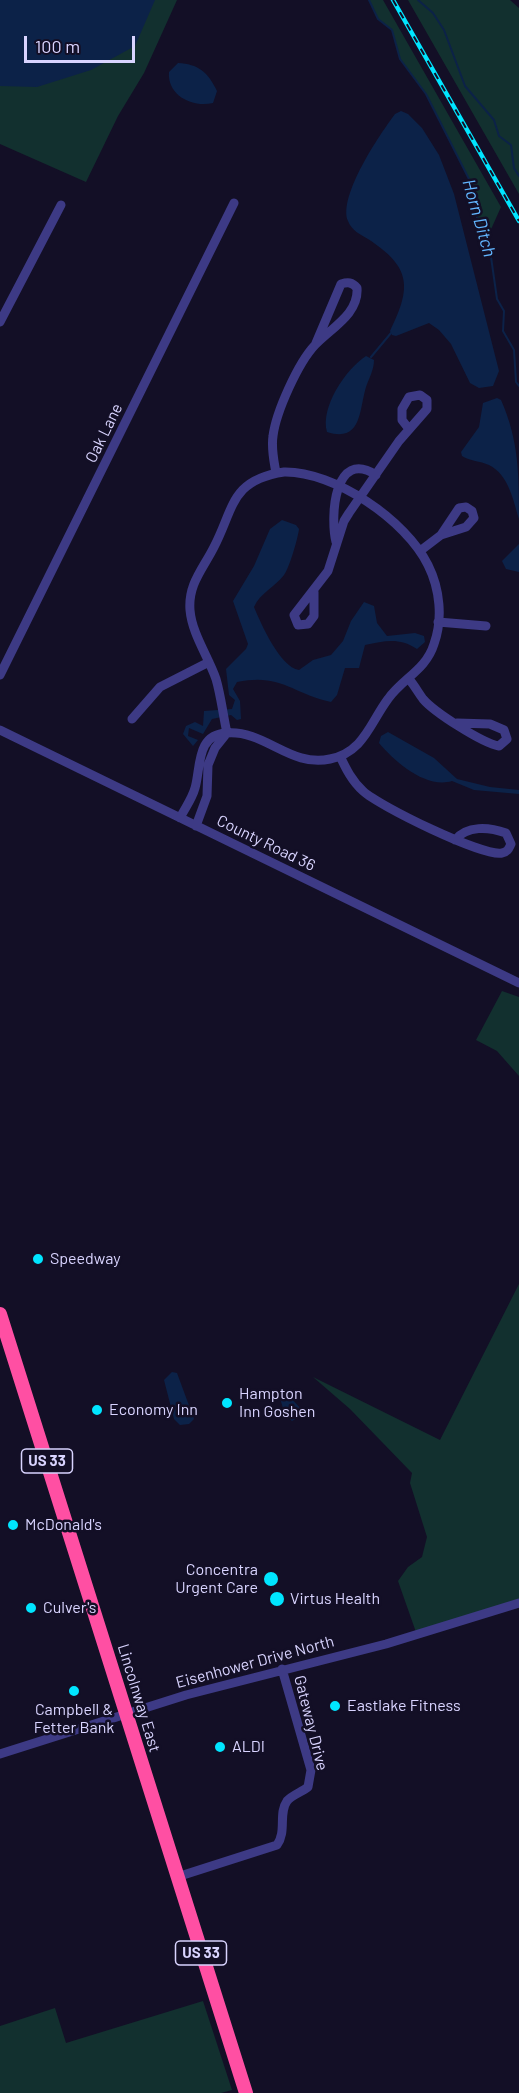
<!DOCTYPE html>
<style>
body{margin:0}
#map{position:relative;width:519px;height:2093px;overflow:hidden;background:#130f26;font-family:Barlow,sans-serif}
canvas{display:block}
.scale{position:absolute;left:24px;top:36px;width:111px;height:27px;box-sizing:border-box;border:3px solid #d9d4ff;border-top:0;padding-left:8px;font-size:18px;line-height:21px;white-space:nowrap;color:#d9d4ff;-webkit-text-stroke:4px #130f26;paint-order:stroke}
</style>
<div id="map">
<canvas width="519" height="2093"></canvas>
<div class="scale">100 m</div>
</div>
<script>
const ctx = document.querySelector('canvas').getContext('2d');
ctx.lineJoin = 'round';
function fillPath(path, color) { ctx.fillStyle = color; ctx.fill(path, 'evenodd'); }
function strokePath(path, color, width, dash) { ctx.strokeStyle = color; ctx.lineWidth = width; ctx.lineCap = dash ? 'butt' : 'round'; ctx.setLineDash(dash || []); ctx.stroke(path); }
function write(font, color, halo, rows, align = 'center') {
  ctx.font = font + ' Barlow,sans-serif'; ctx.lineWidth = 5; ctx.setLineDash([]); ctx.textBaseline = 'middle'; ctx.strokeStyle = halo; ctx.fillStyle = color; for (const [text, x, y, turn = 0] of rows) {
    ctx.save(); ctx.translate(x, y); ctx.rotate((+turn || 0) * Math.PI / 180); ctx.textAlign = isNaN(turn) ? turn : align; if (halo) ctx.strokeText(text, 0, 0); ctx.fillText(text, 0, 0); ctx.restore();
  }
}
fillPath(new Path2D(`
 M0 0H177L144 73 118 116 86 182 0 144Z
 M369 0H383L501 207 488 236 478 224 472 185 426 94 400 59 392 31 378 19Z
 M408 0H510L519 8V194Z
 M502 991 519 997V1076L497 1051 476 1040Z
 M519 1284V1603L417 1635 398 1581 408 1567 422 1557 427 1537 410 1483 412 1473 350 1409 313 1377 440 1440Z
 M203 2001 232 2090 221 2093H0V2026L55 2008 66 2043Z`), '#12302f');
fillPath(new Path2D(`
 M0 0H155L135 46 91 70 37 87 0 86Z
 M178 63C198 64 208 72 217 91L213 103C192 108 167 95 169 72Z
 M401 111 408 114 422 128 439 155 454 194 499 371 493 386 479 388 470 383 451 344 439 330 429 323 396 336 392 335 390 331C412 287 411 267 368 239 360 234 352 231 348 221 338 196 380 134 395 114Z
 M366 356 374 360C374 370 369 378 366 387 359 410 362 443 327 432 320 407 346 369 366 356Z
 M497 398 501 400C519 441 519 474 519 519 513 500 509 475 489 465 480 461 470 461 462 456L461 452 479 427 483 403Z
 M282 520 296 525 299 529C298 538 289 569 284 575 275 587 260 593 254 607 261 624 280 667 299 670L313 660 331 655 343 641 351 621 364 602 374 606 377 623 387 636 415 633 424 636 425 642 417 649C399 637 385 641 365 645L359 668H345L337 695 331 702C291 693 281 673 237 682L233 689 240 701 241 719 237 720 231 715 212 719 203 734 189 728 188 736 198 740 193 746 183 734 186 726 195 722 203 726 204 711 232 709 235 700 229 695 226 669 246 649 248 644 233 601 254 566 270 529Z
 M519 544V572L506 569 502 561Z
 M388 732 434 758 457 779 490 787 519 790V794L474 790 452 781C426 789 395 762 379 743L381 736Z
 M172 1372 177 1373 194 1419 189 1424 180 1425 174 1419 164 1380Z
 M285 1391 300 1408 299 1417 292 1421 285 1415 280 1398Z`), '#0c2248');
strokePath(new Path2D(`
 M369 0 378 19 392 30 400 59 426 94 472 185 478 224 488 236 497 299 504 311 503 331 514 350 516 382 519 386
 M418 0 433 13 444 30 465 86 494 120 499 136 511 145 514 168 519 176
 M371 357 391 333`), '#0c2248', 2);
strokePath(new Path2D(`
 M0 322 61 205
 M284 472C334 471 406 520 428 565 440 589 443 619 434 644 426 670 403 678 388 699 370 723 364 752 330 759 291 768 265 730 227 733 223 715 221 696 216 679 208 656 192 634 190 610 188 584 203 569 214 547 234 509 230 480 284 472Z
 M276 473C274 461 271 449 273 436 276 412 298 363 315 345 331 328 359 314 357 288 352 282 348 282 341 284L316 343
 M336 542C330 517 334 448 376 475
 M420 551 441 535 459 508 466 507 472 511 474 518 466 527 441 535
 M314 592V616L308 624 298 625 294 615 328 571 344 521 349 513 399 441 427 409V400L420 395 409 397 402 409V420L409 429
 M438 622 486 626
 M0 675 234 203
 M409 679C414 685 418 692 423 699 434 712 482 743 499 746L507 739 504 730 490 724 457 723
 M132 719 160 687 209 662
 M0 730 519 983
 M340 756C346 769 352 781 363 791 379 806 483 857 502 853 508 852 509 848 511 844L506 833C489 827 467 825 455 840
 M180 818C185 808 192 799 195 788 201 767 196 734 227 733
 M196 826 207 796 208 765 215 748 227 733
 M0 1754 186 1695 386 1644 519 1603
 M177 1877 277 1845C287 1831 278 1814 287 1801 292 1795 302 1792 308 1787L311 1770 282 1669`), '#3d3a85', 9);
strokePath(new Path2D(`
 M0 1314 246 2093`), '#ff4fa3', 14);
const rail = new Path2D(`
 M393 0 519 221`);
strokePath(rail, '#00e5ff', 4.5);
strokePath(rail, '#130f26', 2, [7]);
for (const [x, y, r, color] of [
 [38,1259,6,"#00e5ff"],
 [227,1403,6,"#00e5ff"],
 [97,1410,6,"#00e5ff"],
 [13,1525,6,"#00e5ff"],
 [271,1579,8,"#00e5ff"],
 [277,1599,8,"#00e5ff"],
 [31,1608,6,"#00e5ff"],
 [74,1691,6,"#00e5ff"],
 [335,1706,6,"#00e5ff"],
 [220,1747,6,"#00e5ff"]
]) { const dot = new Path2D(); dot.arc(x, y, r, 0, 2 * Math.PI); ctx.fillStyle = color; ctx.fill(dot); strokePath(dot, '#130f26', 2); }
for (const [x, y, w] of [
 [47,1461,51],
 [201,1953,51]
]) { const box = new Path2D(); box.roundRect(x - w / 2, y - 12, w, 24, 4.5); ctx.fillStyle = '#130f26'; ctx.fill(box); strokePath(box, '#d9d4ff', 1.5); }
write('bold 15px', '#d9d4ff', null, [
 ["US 33",47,1461],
 ["US 33",201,1953]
]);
write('16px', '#d9d4ff', '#130f26', [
 ["Oak Lane",104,433,-64],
 ["County Road 36",266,843,26],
 ["Eisenhower Drive North",255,1662,-15],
 ["Lincolnway East",139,1698,73],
 ["Gateway Drive",311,1723,76]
]);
write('16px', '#d9d4ff', '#130f26', [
 ["Speedway",50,1259],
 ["Hampton",239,1394],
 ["Inn Goshen",239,1412],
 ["Economy Inn",109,1410],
 ["McDonald's",25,1525],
 ["Concentra",258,1570,"right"],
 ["Urgent Care",258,1588,"right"],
 ["Virtus Health",290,1599],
 ["Culver's",43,1608],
 ["Eastlake Fitness",347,1706],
 ["Campbell &",74,1710,"center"],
 ["Fetter Bank",74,1728,"center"],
 ["ALDI",232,1747]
], 'left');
write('italic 18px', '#62b6ff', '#130f26', [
 ["Horn Ditch",479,218,74]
]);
</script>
